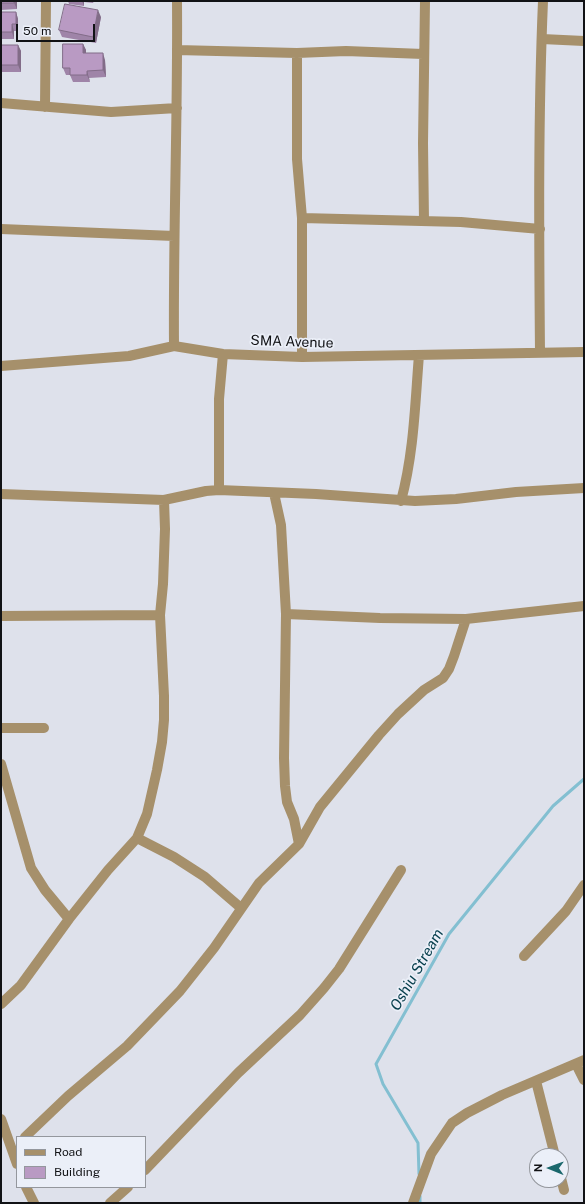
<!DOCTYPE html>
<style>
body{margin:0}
#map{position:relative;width:585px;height:1204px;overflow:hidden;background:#dee1eb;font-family:"Public Sans",sans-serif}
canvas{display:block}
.frame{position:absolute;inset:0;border:2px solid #111215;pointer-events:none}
.legend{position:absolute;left:16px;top:1136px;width:130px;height:52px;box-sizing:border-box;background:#ebeff8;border:1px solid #94979d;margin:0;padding:5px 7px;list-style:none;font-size:12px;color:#111215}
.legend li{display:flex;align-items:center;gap:8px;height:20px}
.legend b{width:20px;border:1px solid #94979d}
.north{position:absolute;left:529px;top:1148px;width:40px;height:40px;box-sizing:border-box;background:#ebeff8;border:1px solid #94979d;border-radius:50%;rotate:271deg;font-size:11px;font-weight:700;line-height:16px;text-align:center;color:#111215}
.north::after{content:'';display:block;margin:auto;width:14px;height:18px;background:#1a676c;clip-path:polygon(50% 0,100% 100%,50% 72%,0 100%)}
.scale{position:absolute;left:16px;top:24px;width:79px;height:18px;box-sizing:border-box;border:2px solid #111215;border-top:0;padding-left:5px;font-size:12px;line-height:14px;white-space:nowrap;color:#111215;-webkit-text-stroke:3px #ebeff8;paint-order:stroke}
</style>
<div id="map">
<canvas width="585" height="1204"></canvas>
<div class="frame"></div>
<ul class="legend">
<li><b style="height:5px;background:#a6906b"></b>Road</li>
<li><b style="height:11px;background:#b99ac3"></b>Building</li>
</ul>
<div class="north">N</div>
<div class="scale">50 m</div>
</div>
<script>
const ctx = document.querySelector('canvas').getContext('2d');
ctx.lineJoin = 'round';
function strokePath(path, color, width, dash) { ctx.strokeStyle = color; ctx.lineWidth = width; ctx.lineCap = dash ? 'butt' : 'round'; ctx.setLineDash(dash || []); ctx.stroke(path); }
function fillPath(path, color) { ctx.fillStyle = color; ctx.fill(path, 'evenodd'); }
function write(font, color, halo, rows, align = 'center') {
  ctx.font = font + ' "Public Sans",sans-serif'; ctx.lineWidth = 3.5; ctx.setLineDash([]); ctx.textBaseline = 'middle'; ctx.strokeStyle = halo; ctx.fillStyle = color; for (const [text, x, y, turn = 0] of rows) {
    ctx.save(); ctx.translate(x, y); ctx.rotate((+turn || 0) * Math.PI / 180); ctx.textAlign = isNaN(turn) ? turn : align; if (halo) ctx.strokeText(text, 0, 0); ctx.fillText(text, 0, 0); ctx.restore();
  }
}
strokePath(new Path2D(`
 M419 1174 418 1143 383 1084 376 1064 449 934 553 806 584 779
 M420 1196V1203`), '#83bfd1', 3);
strokePath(new Path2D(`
 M542 39 584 41
 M177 50 297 53 346 51 423 54
 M297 53V159L302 218V357
 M1 103 111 112 177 108
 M45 107 46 1
 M302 218 461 222 540 229
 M424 221 423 143 425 1
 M1 229 174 236
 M174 346C173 231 178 116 177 1
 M540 353C539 236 538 118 543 1
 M1 366 129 356 174 346 223 354 302 357 584 352
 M219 490V399L223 354
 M274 493 281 525 286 614 284 758 285 786 287 802 294 819 299 844
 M1 494 164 500 206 491 219 490 316 494 415 501 456 499 516 492 584 488
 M401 501C414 453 415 404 419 355
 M286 614 380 618 466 619 584 606
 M1 616 160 615
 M1 728H44
 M1 764 31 868 45 890 69 919
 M137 838 174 857 205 877 241 908
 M524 956 566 911 584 885
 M1 1004 21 985 69 919 108 870 137 838 147 814 157 770 162 742 164 720V696L160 615 163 584 165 529 164 500
 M576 1064 584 1080
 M536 1081 555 1156
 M1 1119 17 1164
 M25 1137 68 1096 127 1046 180 991 214 948 259 883 299 844 320 807 379 735 398 714 424 690 443 678 449 669 454 656 466 619
 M145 1170 238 1073 300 1015 324 988 339 969 401 870
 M561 1178 564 1190
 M26 1187 34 1203
 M110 1203 128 1187
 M413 1203 431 1154 452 1123 467 1113 502 1095 584 1060`), '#a6906b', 10);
fillPath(new Path2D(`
 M1 1H17V9L1 10Z
 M68 1H94L93 3 84 2V6L69 4Z
 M1 12H16L18 19V31H14V39H1Z
 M101 17 96 43 62 37 59 30Z
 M83 44 86 50V53L105 60 106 77 89 78 90 82H73L70 75H66L63 68Z
 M1 45H18L21 51V72H1Z`), '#9f84a8');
fillPath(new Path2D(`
 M14 1H17V9L14 3Z
 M82 1H84V6Z
 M98 10 101 17 96 43 93 37Z
 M16 12 18 19V31L16 24Z
 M12 24 14 31V39L12 32Z
 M83 44 86 50V60L83 53Z
 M18 45 21 51V72L18 65Z
 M103 53 105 60 106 77 103 70Z
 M87 71 89 78 90 82 87 75Z`), '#826c88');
const building = new Path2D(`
 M1 1H14V3H1Z
 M65 4 98 10 93 37 59 30Z
 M1 12H16V24H12V32H1Z
 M63 44H83V53H103V70L87 71V75H70V68H63Z
 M1 45H18V65H1Z`);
fillPath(building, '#b99ac3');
strokePath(building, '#826c88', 1);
write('14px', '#111215', '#ebeff8', [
 ["SMA Avenue",292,342,2]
]);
write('italic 15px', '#063e4c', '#ebeff8', [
 ["Oshiu Stream",417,970,-60]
]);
</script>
